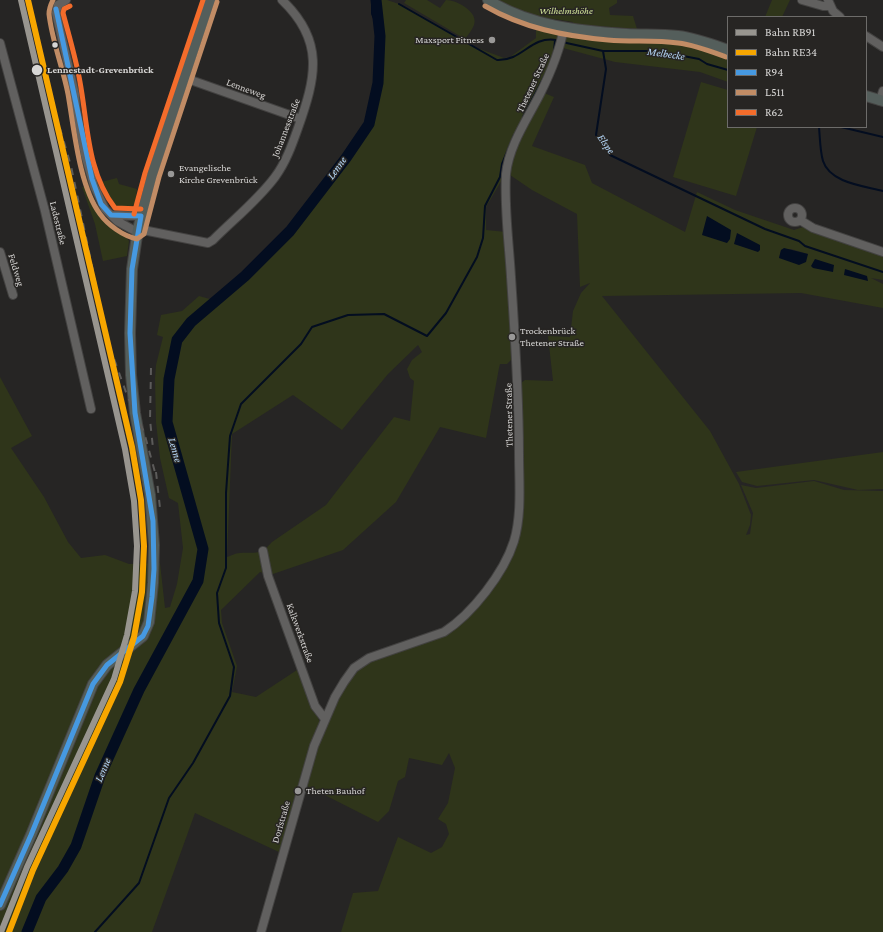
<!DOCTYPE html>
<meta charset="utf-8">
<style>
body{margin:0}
#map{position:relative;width:883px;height:932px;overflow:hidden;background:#262524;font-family:"Crimson Pro",serif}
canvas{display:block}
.legend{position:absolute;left:727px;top:16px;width:140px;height:112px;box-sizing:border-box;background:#272523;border:1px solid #6d6c6a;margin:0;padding:5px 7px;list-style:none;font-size:12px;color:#d7d6d5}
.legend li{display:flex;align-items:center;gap:8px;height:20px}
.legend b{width:20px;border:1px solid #6d6c6a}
</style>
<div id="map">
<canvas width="883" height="932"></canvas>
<ul class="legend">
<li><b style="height:5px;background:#98958f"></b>Bahn RB91</li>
<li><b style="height:5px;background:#f7a600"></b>Bahn RE34</li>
<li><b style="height:5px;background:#4699e1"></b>R94</li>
<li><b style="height:5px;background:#c18c65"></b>L511</li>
<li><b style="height:5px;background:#f36c2b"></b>R62</li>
</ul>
</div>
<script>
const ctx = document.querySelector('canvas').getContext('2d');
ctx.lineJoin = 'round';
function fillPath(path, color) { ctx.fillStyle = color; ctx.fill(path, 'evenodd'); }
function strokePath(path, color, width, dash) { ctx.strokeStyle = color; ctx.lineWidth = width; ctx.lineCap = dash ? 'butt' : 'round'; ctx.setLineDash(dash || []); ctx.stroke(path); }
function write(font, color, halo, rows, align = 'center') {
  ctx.font = font + ' "Crimson Pro",serif'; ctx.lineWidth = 3; ctx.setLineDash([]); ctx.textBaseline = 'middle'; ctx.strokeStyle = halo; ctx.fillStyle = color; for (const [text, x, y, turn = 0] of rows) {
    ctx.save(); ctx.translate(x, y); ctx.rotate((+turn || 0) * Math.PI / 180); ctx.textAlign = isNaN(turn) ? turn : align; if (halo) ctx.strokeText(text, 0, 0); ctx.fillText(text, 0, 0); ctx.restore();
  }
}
fillPath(new Path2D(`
 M380 0H387L402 5 475 47 504 58 510 57 536 38V28L556 32 559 37 556 50 503 178 486 207V230L506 232 513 358 507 364H500L499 368 486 438 440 427 396 502 343 550 270 575 260 572 221 610 222 623 237 666 232 692 256 697 300 668 320 723 279 852 195 813 152 932H0V377L32 436 11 448 44 497 68 542 81 558 105 555 129 564 160 563 165 608 170 607 177 584 183 548 178 503 169 498 160 458 156 422 155 379 156 365 163 337 157 335 161 315 182 311 199 296 217 301 225 298 250 277 367 129 374 98ZM418 345 422 352 412 360 407 369 410 378 414 381 410 421 394 417 326 505 272 542C260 556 256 552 240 553 235 553 231 556 227 557L232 434 293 395 342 430 388 374Z
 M406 0H427L440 8 446 0C457 0 479 12 474 25 472 30 468 35 465 39L404 3Z
 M496 0H617V3L609 8 610 15 633 16 637 29 573 24V22L529 15Z
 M772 0H790L782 17H765Z
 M567 36 629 42H670L728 57V82L700 72 615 62 563 48Z
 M701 82 728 90V127H757L736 196 673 177Z
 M544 93 554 97 532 146 585 165 592 183 685 232 697 192 735 210 794 230 803 227 883 256V280L871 278 883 284V308L801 293 602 296 710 431 739 484 751 515 750 525 746 535 750 534 753 513 741 485 756 488 814 481 844 490 883 491V932H341L353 893 378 891 398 837 431 853 442 847 449 834 446 824 438 819 448 803 455 768 449 753 442 765 409 758 405 777 398 781 389 811 378 822 305 785 323 732 343 686 363 664 454 630 468 616 515 550 521 383 525 380 553 381 548 336 570 337 573 311 581 293 590 283 580 287 577 214 532 190 510 175 513 156ZM791 249 808 254 779 258 781 250Z
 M117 178 119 184 137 189 135 204C115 220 105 199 101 182Z
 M87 186C92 198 96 213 106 223 114 231 121 229 129 241L127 256 103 261 95 224 82 187Z
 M883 452V489L858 490 814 480 757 486 742 482 736 472Z`), '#2f351a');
fillPath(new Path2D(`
 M371 0H380L381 6 378 31 371 14Z
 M707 216 731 230 730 239 727 243 702 235Z
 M737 233 760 245V250L758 252 734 244Z
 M784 248 808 254 806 262 799 265 779 258 781 250Z
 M815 259 834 265 833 272 813 268 811 266Z
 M845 269 867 276 868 281 844 275Z`), '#030d20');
strokePath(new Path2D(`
 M399 4 497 60C523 61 530 36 556 40
 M562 42 603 51 606 69 596 135 610 155 765 229 799 241 805 246 883 272
 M603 51H657L699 59 707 64 728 70
 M554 52 555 40
 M523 117 547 71
 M819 127C820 138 820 151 823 161 830 183 864 186 883 191
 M841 127 883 137
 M95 932 139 883 169 798 193 763 230 696 234 667 219 623 217 593 226 568V493L230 436 241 404 301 344 312 327 348 315 384 314 427 336 446 313 477 257 483 238 485 206 500 177 502 164 514 135`), '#030d20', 2);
strokePath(new Path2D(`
 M27 932 41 898 63 869 76 846 100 776 139 690 198 581 203 549 167 422 169 379 177 340 191 322 245 276 290 231 346 158 369 124 378 83 380 36 376 0`), '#030d20', 11);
const minor = new Path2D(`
 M66 0 58 5 56 13 75 94 76 109 85 155 94 186 105 209 117 221 137 232
 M802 0 823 6H830
 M828 0 833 11 840 17
 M866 36 883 47
 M0 43 45 211 91 409
 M185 78 301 119
 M880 101 883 91
 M788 215a7 7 0 1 1 14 0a7 7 0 1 1-14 0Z
 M111 215 141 216
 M800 220 813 228 883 252
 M138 229 208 243 213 240C234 219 258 200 275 177 286 162 292 145 298 128 316 77 325 41 282 0
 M0 252 13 295
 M263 551 268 576 315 706 325 719
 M261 932 314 746 335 697 344 682 354 668 369 658 444 632C472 614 504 573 514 541 522 514 519 483 519 454 519 395 515 336 511 277 509 243 504 207 506 174 509 145 528 118 540 94 551 72 560 51 564 27`);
const major = new Path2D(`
 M488 0C529 26 579 31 626 34 643 35 661 34 678 36 695 38 711 44 728 50
 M866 96 883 101
 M0 905 31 835 93 684 107 665 143 636 149 622 153 583 154 545 150 495 135 413 131 375 130 333 132 269 138 229 152 175 210 0`);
strokePath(minor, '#434241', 10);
strokePath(major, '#434241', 12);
strokePath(minor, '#61605f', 8);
strokePath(major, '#545e5b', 10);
strokePath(new Path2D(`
 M52 101 71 166 108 342 127 395 144 432 156 476
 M151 368 150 420 153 448
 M156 472 160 508`), '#5c5b5a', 2, [7, 7]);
strokePath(new Path2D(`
 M0 905 31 835 93 684 107 665 143 636 148 626 152 597 154 569 153 521 135 413 130 333 132 269 141 216 111 215 101 204 92 179 56 9`), '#4699e1', 5);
strokePath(new Path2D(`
 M53 0C51 4 49 10 49 14 52 41 63 68 68 94 74 128 79 186 100 214 108 225 123 236 137 239L144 234 159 177 217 2
 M485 6C523 28 564 36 608 40 631 42 655 40 678 43 695 45 710 51 726 57`), '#c18c65', 5);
strokePath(new Path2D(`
 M70 6 64 9 63 13C69 36 76 59 80 82 88 125 87 172 115 208L141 209
 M134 214 145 173 203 0`), '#f36c2b', 5);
strokePath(new Path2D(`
 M1 932 27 867 114 679 127 635 135 591 137 546 134 501 125 449 21 0`), '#98958f', 6);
strokePath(new Path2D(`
 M9 932 33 870 120 682 134 637 142 592 144 546 141 500 132 447 28 0`), '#f7a600', 6);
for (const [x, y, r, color] of [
 [492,40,4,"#999897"],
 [55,45,3.5,"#d7d6d5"],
 [37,70,6,"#d7d6d5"],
 [171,174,4,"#999897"],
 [512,337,4,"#999897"],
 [298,791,4,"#999897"]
]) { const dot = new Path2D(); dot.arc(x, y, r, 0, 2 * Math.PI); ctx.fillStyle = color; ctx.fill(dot); strokePath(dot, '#272523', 1.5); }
write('italic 10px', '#d4e69b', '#272523', [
 ["Wilhelmshöhe",566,11]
]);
write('10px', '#d7d6d5', '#272523', [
 ["Maxsport Fitness",484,40,"right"],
 ["Evangelische",179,168],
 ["Kirche Grevenbrück",179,180],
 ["Trockenbrück",520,331],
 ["Thetener Straße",520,343],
 ["Theten Bauhof",306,791]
], 'left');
write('bold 10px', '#d7d6d5', '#272523', [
 ["Lennestadt-Grevenbrück",47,70]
], 'left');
write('10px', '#d7d6d5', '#272523', [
 ["Thetener Straße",533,83,-65],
 ["Lenneweg",246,89,20],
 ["Johannesstraße",286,128,-69],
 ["Ladestraße",58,223,76],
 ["Feldweg",16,270,73],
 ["Thetener Straße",509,415,-91],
 ["Kalkwerkstraße",300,633,70],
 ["Dorfstraße",281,822,-74]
]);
write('italic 11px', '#b7d9fa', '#272523', [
 ["Melbecke",666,54,8],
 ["Elspe",606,144,55],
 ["Lenne",337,168,-54],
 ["Lenne",175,450,74],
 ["Lenne",103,770,-67]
]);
</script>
